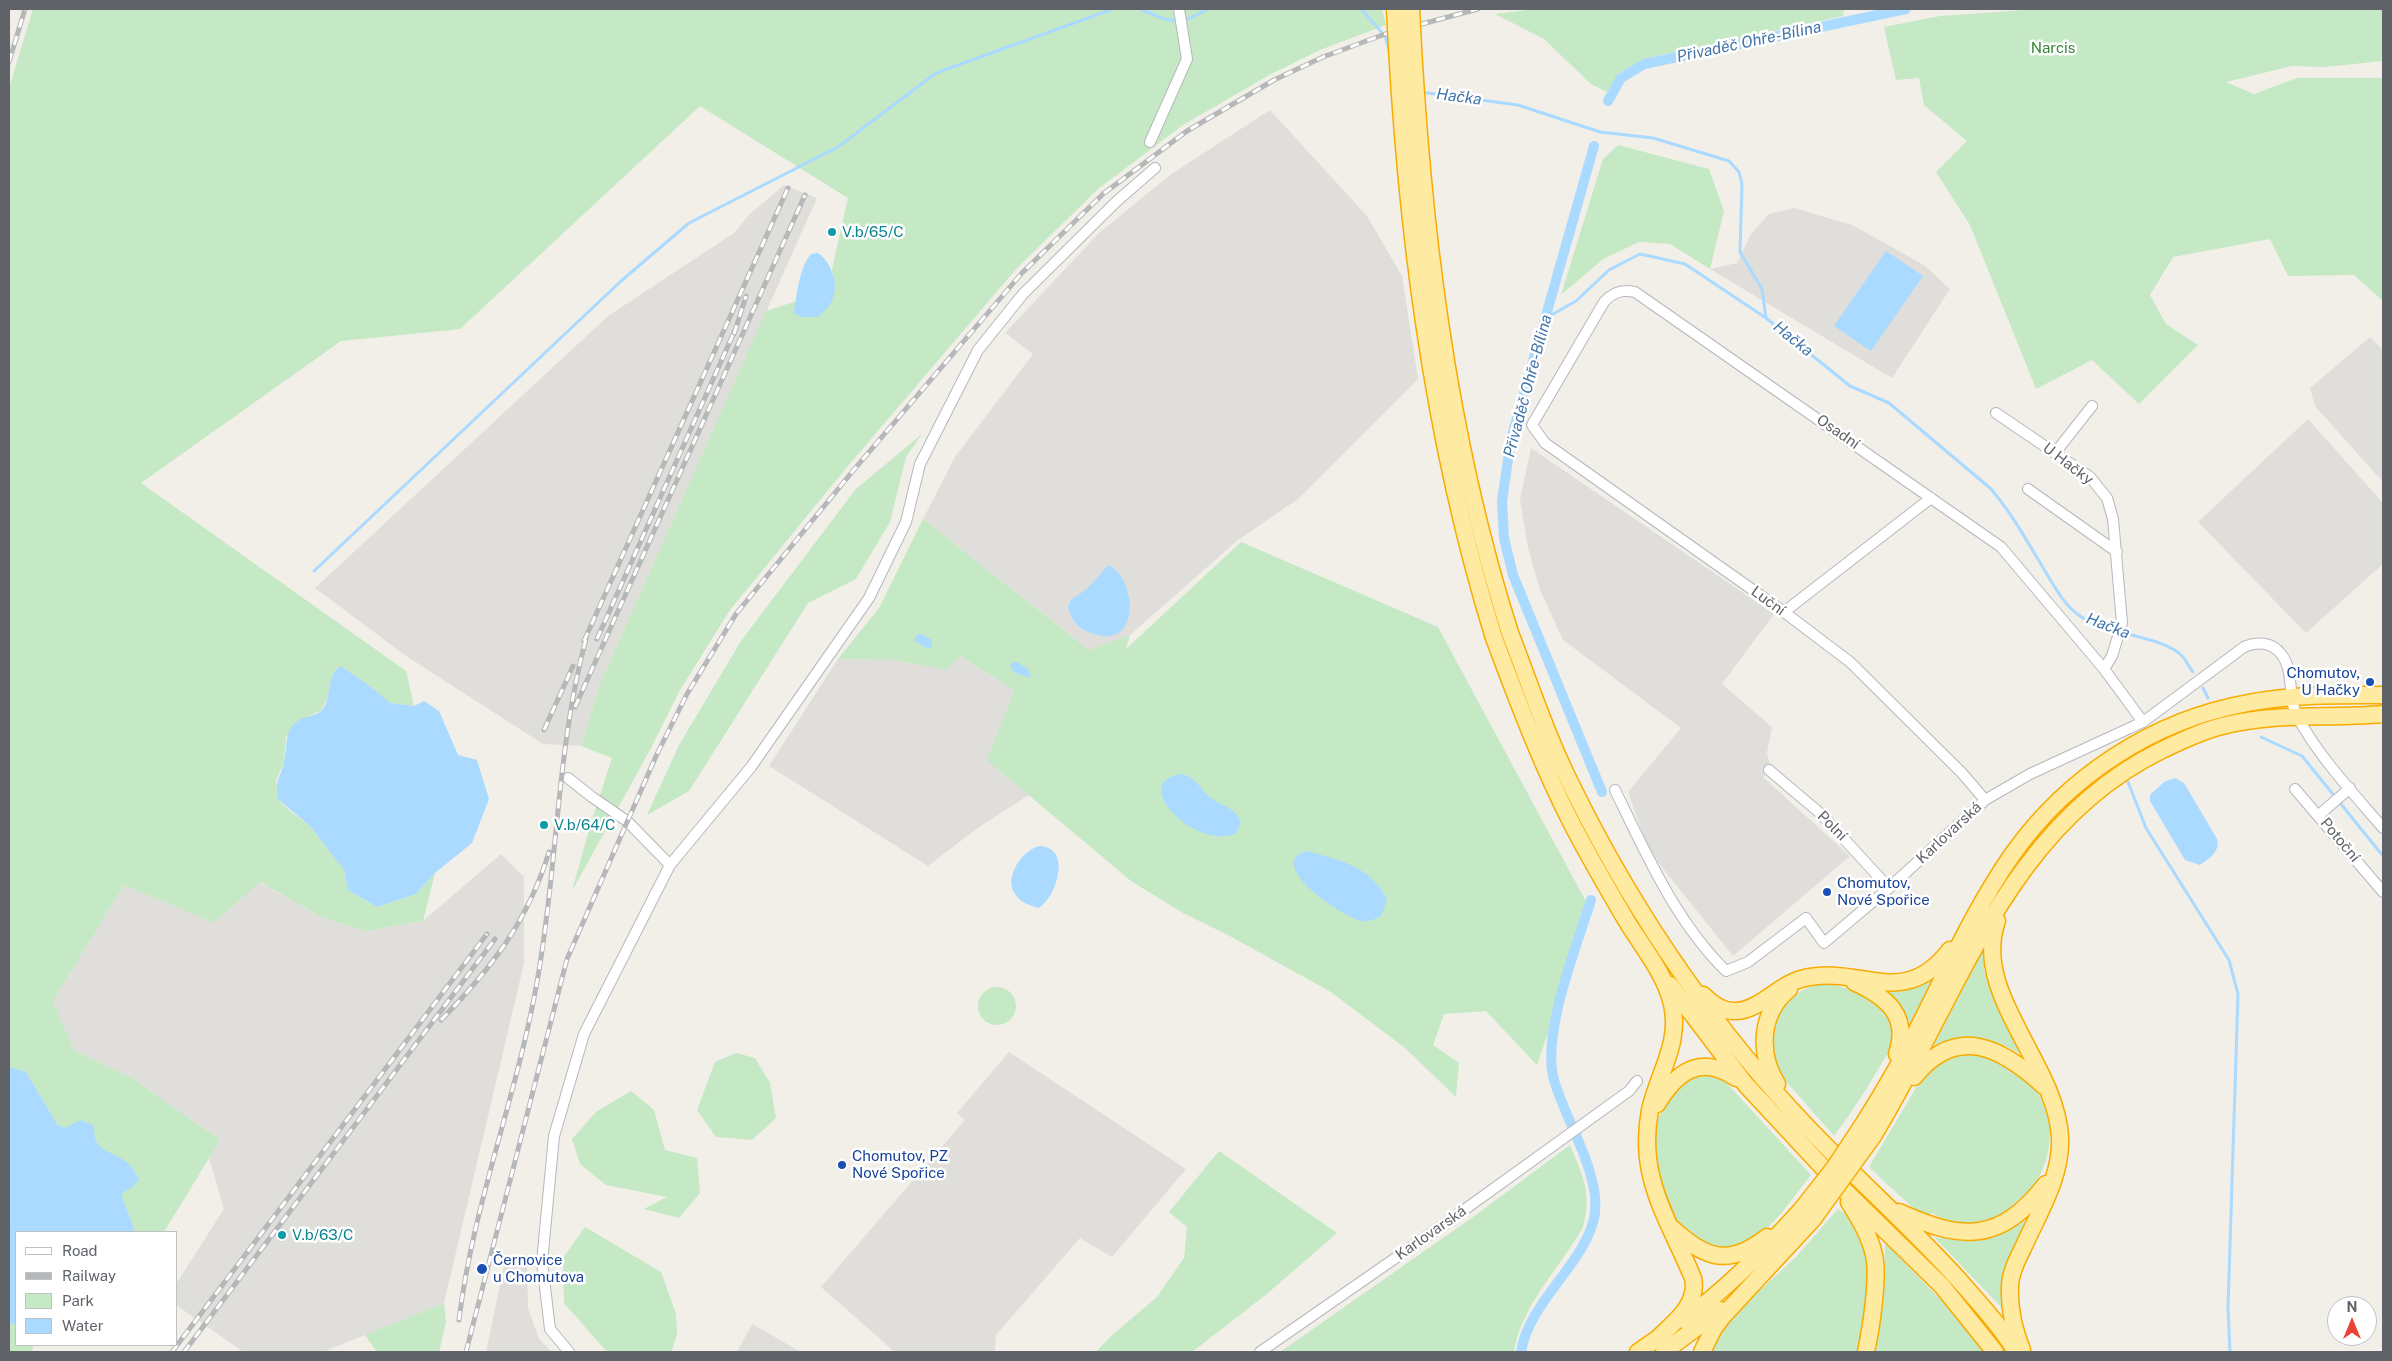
<!DOCTYPE html>
<meta charset="utf-8">
<style>
body{margin:0}
#map{position:relative;width:2392px;height:1361px;overflow:hidden;background:#f1efe8;font-family:"Public Sans",sans-serif}
canvas{display:block}
.frame{position:absolute;inset:0;border:10px solid #5f6368;pointer-events:none}
.legend{position:absolute;left:15px;top:1231px;width:162px;height:115px;box-sizing:border-box;background:#fff;border:1px solid #bfc1c3;margin:0;padding:6px 9px;list-style:none;font-size:15px;color:#5f6368}
.legend li{display:flex;align-items:center;gap:10px;height:25px}
.legend b{width:25px;border:1px solid #bfc1c3}
.north{position:absolute;left:2327px;top:1296px;width:50px;height:50px;box-sizing:border-box;background:#fff;border:1px solid #bfc1c3;border-radius:50%;rotate:0deg;font-size:14px;font-weight:700;line-height:20px;text-align:center;color:#5f6368}
.north::after{content:'';display:block;margin:auto;width:18px;height:22px;background:#ea4335;clip-path:polygon(50% 0,100% 100%,50% 72%,0 100%)}
</style>
<div id="map">
<canvas width="2392" height="1361"></canvas>
<div class="frame"></div>
<ul class="legend">
<li><b style="height:6px;background:#fff"></b>Road</li>
<li><b style="height:6px;background:#b6b7b8"></b>Railway</li>
<li><b style="height:14px;background:#c5e8c5"></b>Park</li>
<li><b style="height:14px;background:#aadaff"></b>Water</li>
</ul>
<div class="north">N</div>
</div>
<script>
const ctx = document.querySelector('canvas').getContext('2d');
ctx.lineJoin = 'round';
function fillPath(path, color) { ctx.fillStyle = color; ctx.fill(path, 'evenodd'); }
function strokePath(path, color, width, dash) { ctx.strokeStyle = color; ctx.lineWidth = width; ctx.lineCap = dash ? 'butt' : 'round'; ctx.setLineDash(dash || []); ctx.stroke(path); }
function write(font, color, halo, rows, align = 'center') {
  ctx.font = font + ' "Public Sans",sans-serif'; ctx.lineWidth = 5; ctx.setLineDash([]); ctx.textBaseline = 'middle'; ctx.strokeStyle = halo; ctx.fillStyle = color; for (const [text, x, y, turn = 0] of rows) {
    ctx.save(); ctx.translate(x, y); ctx.rotate((+turn || 0) * Math.PI / 180); ctx.textAlign = isNaN(turn) ? turn : align; if (halo) ctx.strokeText(text, 0, 0); ctx.fillText(text, 0, 0); ctx.restore();
  }
}
fillPath(new Path2D(`
 M1270 110 1367 216 1402 276 1418 379 1298 499 1238 540 1130 635 1089 650 923 519 955 457 1033 354 1005 333 1098 234 1170 175Z
 M784 185 817 198 601 681 581 746 543 744 406 656 315 588 608 316 734 233 749 215Z
 M1794 208 1852 225 1924 265 1950 289 1892 378 1710 269 1737 263 1751 234 1769 214Z
 M2370 337 2383 350V482L2315 406 2310 388Z
 M2308 419 2383 503V564L2306 633 2198 522Z
 M1531 448 1774 614 1722 684 1772 727 1767 753 1771 768 1763 777 1850 856 1733 956 1649 851 1628 792 1681 728 1563 640 1540 590 1528 548 1520 499Z
 M960 656 1014 690 988 760 1029 795 979 827 928 866 769 766 838 659 894 660 946 670Z
 M501 854 524 877V963L444 1303 323 1352 242 1351 176 1305V1284L224 1209 209 1158 220 1140 132 1078 74 1050 53 1001 124 885 214 923 259 882 323 918 367 931 423 921Z
 M1009 1052 1186 1169 1112 1257 1080 1238 996 1335 995 1352H895L821 1287 965 1120 957 1113Z
 M527 1258 528 1308 539 1339 552 1352H486L505 1261Z
 M752 1324 801 1352H737Z`), '#e0deda');
fillPath(new Path2D(`
 M33 9H1382L1386 25 1320 50 1271 74 1183 125 1098 189 1017 268 847 467 730 610 680 690 650 750 572 891 590 826 612 758 581 746 601 681 766 311 797 301 793 313 834 287 832 269 848 198 700 106 460 329 341 341 141 483 406 671 414 706 389 703 371 687 341 666 336 669 331 680 327 699 320 711 298 721 286 737 284 762 276 781 278 799 288 809 311 827 344 870 348 890 377 907 416 894 435 873 423 921 367 931 323 918 260 882 214 923 124 885 53 1001 74 1050 132 1078 220 1140 164 1232H135L121 1196V1193L134 1186 139 1179 131 1167 98 1147 94 1138 74 1126 65 1128 57 1124 26 1072 9 1067V88Z
 M1536 9H1844L1843 16 1643 59 1619 73 1607 92 1591 84 1544 39 1495 14Z
 M2039 9H2383V61L2325 67 2292 66 2226 82 2254 94 2297 78H2383V301L2354 275 2288 276 2270 239 2173 257 2150 295 2166 324 2198 345 2139 404 2092 360 2036 389 1970 225 1936 172 1967 141 1924 105 1919 78 1896 80 1884 27 1940 16Z
 M1618 145 1709 169 1724 211 1710 269 1670 244 1639 242 1603 259 1561 295 1603 159Z
 M922 434 906 457 890 522 856 579 808 603 689 791 647 815 679 745 741 641 855 490Z
 M923 519 1089 650 1130 635 1126 649 1241 542 1438 627 1590 909 1537 1065 1486 1011 1444 1014 1433 1045 1459 1063 1456 1097 1405 1048 1331 992 1226 934 1183 913 1131 881 987 760 1014 690 960 656 946 670 894 660 838 659 879 608Z
 M1984 948V971L1993 994 2025 1057C1993 1037 1971 1033 1934 1045Z
 M1935 974 1908 1028 1902 1008 1876 987Z
 M1827 983C1854 989 1899 1005 1894 1041 1893 1047 1886 1055 1883 1061 1868 1087 1852 1112 1834 1136L1778 1072C1761 1032 1783 987 1827 983Z
 M978 1006a19 19 0 1 1 38 0a19 19 0 1 1-38 0Z
 M1961 1052C1972 1054 1989 1054 1999 1059 2013 1067 2039 1089 2045 1104 2064 1156 2027 1223 1968 1225 1961 1225 1953 1224 1945 1223L1942 1218 1932 1213 1928 1215 1916 1211 1869 1167 1926 1071 1932 1065Z
 M736 1053 755 1058 770 1083 776 1118 752 1140 716 1137 697 1110 715 1062Z
 M1706 1073 1723 1079 1811 1175C1792 1198 1773 1230 1745 1244 1720 1256 1691 1242 1674 1222 1665 1211 1664 1195 1661 1182 1658 1171 1654 1159 1653 1148 1653 1123 1665 1097 1685 1081 1690 1077 1699 1075 1706 1073Z
 M631 1091 654 1110 665 1150 697 1158 700 1193 679 1218 644 1209 667 1197 606 1185 580 1164 572 1139 596 1112Z
 M1570 1145C1583 1177 1592 1193 1583 1227 1560 1268 1521 1305 1514 1352H1280L1473 1217Z
 M1219 1151 1337 1233 1268 1293 1192 1352H1096L1111 1336 1157 1297 1184 1258 1187 1227 1169 1212Z
 M1838 1209C1843 1212 1850 1216 1853 1220 1882 1256 1865 1312 1860 1352H1709L1728 1320 1796 1257Z
 M2029 1215 2007 1264 2002 1284V1308L1934 1237C1972 1240 1997 1236 2029 1215Z
 M585 1227 661 1272 676 1314 677 1335 671 1352H607L564 1303 563 1258Z
 M1885 1243 1945 1304 1985 1352H1875L1883 1304Z
 M444 1303 446 1322 439 1352H377L365 1335Z
 M9 1322 16 1325V1345H34L31 1352H9Z`), '#c5e8c5');
fillPath(new Path2D(`
 M1886 251 1923 276 1871 351 1834 326Z
 M818 253C833 263 841 290 829 306 826 310 821 314 818 317H802L793 313C798 294 798 270 811 254Z
 M1108 565C1138 578 1142 655 1088 632 1077 628 1070 617 1068 606L1071 600 1088 588Z
 M920 633 932 640V647L926 648 915 641V638Z
 M1017 662 1028 669 1031 678 1013 672 1010 665 1012 663Z
 M341 666 371 687 390 703 414 706 424 701 439 711 458 755 477 760 489 799 472 843 435 873 416 894 377 907 348 890 344 870 311 827 278 799C275 776 280 781 284 762 288 746 283 731 299 720 305 716 316 716 321 711 333 699 325 675 341 666Z
 M1181 774C1197 777 1199 789 1211 798 1223 807 1235 807 1241 822L1236 833C1199 852 1126 783 1181 774Z
 M2175 778 2184 783 2217 839C2220 852 2210 858 2200 865L2185 860 2150 801V795L2164 782Z
 M1040 846C1072 848 1057 896 1039 908 1030 906 1020 902 1015 894 1003 877 1023 849 1040 846Z
 M1306 851C1338 859 1372 867 1387 900L1381 916C1375 919 1369 922 1363 921 1347 920 1263 865 1306 851Z
 M9 1067 26 1072 57 1124 65 1128 81 1120 94 1126C94 1153 106 1148 125 1161 131 1165 135 1173 139 1179L134 1186 121 1194 135 1232H16V1325L9 1322Z`), '#aadaff');
strokePath(new Path2D(`
 M1140 9 1164 19 1178 21
 M1361 9 1385 36 1390 53
 M1184 21 1208 9
 M1420 92 1518 105 1600 132 1653 138 1729 161 1739 172 1742 184 1740 252 1762 289 1766 318 1850 386 1889 403 1990 488C2012 513 2028 543 2045 571 2055 588 2066 608 2083 618 2109 635 2163 636 2182 656 2186 660 2189 667 2193 672
 M1546 318 1576 301 1609 270 1640 254 1685 264 1766 318
 M314 571 621 281 689 223 838 147 936 73 1113 9
 M2203 688 2208 698
 M2261 737 2302 756 2383 856
 M2128 782 2146 828 2229 960 2238 994 2228 1308 2230 1352`), '#aadaff', 3);
strokePath(new Path2D(`
 M1608 101 1621 78 1644 64 1906 9
 M1594 146 1511 439 1502 501 1504 538 1513 575 1602 792
 M1521 1352C1529 1300 1588 1262 1595 1213 1600 1173 1565 1119 1554 1080 1541 1034 1577 945 1591 900`), '#aadaff', 10);
const minor = new Path2D(`
 M1150 142 1187 59 1179 9
 M1996 413 2090 477 2107 498 2113 519 2122 623 2112 656 2104 669
 M2055 453 2092 406
 M2028 489 2117 552
 M1784 612 1931 498
 M1769 770 1821 814 1889 888
 M568 778 592 797 627 821 670 865
 M2295 789 2383 892
 M1615 790C1645 852 1676 922 1726 971L1748 962 1806 918 1824 943 1889 888 1985 800 2030 774 2143 722 2244 647C2257 641 2272 642 2281 654 2295 671 2287 698 2297 716 2318 756 2354 794 2383 828
 M1985 800 1962 773 1850 662 1784 612 1545 443 1532 425 1604 302C1613 292 1622 289 1635 292L2001 547 2104 669 2143 722
 M2319 815 2350 788
 M569 1352 550 1329 542 1262 554 1136 584 1034 670 865 751 767 869 598 906 522 920 464 978 350 1023 294 1117 201 1155 168
 M1260 1352 1446 1223 1629 1091 1637 1081`);
const trunk = new Path2D(`
 M1510 633C1528 679 1543 726 1564 770 1624 896 1701 1012 1795 1114 1850 1174 1913 1227 1967 1289 1984 1309 2003 1329 2016 1352
 M1494 638C1518 702 1542 766 1573 826 1591 860 1610 893 1629 925 1645 950 1665 975 1672 1004 1681 1044 1658 1073 1650 1110 1637 1177 1668 1218 1693 1278 1699 1305 1673 1323 1656 1340
 M1997 921C1971 993 2056 1063 2060 1137 2062 1177 2038 1214 2023 1248 2017 1260 2010 1274 2010 1287 2009 1309 2014 1330 2022 1350
 M1854 982C1887 997 1910 1016 1897 1054
 M1670 985 1746 1085 1841 1187 1942 1286 1995 1352
 M1703 995C1713 1004 1722 1012 1736 1011 1760 1010 1778 985 1801 979 1861 963 1902 1012 1950 950
 M1914 1077C1957 1023 2002 1048 2044 1086
 M1777 1084C1758 1053 1760 1013 1789 989
 M1657 1104C1677 1071 1701 1054 1736 1078
 M1862 1126C1881 1096 1899 1066 1915 1034 1946 974 1973 911 2012 855 2067 777 2153 720 2248 703 2293 694 2338 695 2383 695
 M1873 1136C1958 997 2006 826 2162 750 2181 741 2201 731 2222 726 2275 712 2329 719 2383 714
 M1849 1202C1859 1218 1870 1236 1874 1255 1879 1277 1871 1329 1866 1352
 M1899 1212C1963 1241 2000 1243 2046 1184
 M1673 1229C1706 1259 1729 1267 1767 1237
 M1684 1320C1728 1288 1766 1249 1802 1209
 M1638 1352 1664 1334
 M1664 1352 1720 1310
 M1702 1352 1714 1328 1723 1316 1813 1219`);
strokePath(minor, '#b5b8bc', 12);
strokePath(trunk, '#f9ab00', 19);
strokePath(minor, '#fff', 10);
strokePath(trunk, '#feeaa1', 16);
const rail = new Path2D(`
 M9 62 25 9
 M734 334 746 296
 M597 639 736 328
 M584 641 788 188
 M575 707 805 195
 M544 730 573 666
 M441 1020C491 969 528 921 549 852
 M459 1320C473 1204 517 1096 537 982 558 867 556 748 587 635
 M172 1352 487 934
 M184 1352 495 939
 M466 1352 567 959 657 754 687 694 736 614 852 472 1022 273 1103 194 1187 131 1274 80 1323 57 1388 33 1478 9`);
strokePath(rail, '#b6b7b8', 5);
strokePath(rail, '#fff', 3, [9]);
const trunkBridge = new Path2D(`
 M1395 9C1405 221 1431 435 1494 638
 M1411 9C1421 219 1446 432 1510 633
 M1802 1209 1835 1167 1862 1126
 M1813 1219 1873 1136`);
strokePath(trunkBridge, '#f9ab00', 19, []);
strokePath(trunkBridge, '#feeaa1', 16);
for (const [x, y, r, color] of [
 [832,232,5,"#0f9aa8"],
 [2370,682,5,"#1a4fb4"],
 [544,825,5,"#0f9aa8"],
 [1827,892,5,"#1a4fb4"],
 [842,1165,5,"#1a4fb4"],
 [282,1235,5,"#0f9aa8"],
 [482,1269,6,"#1a4fb4"]
]) { const dot = new Path2D(); dot.arc(x, y, r, 0, 2 * Math.PI); ctx.fillStyle = color; ctx.fill(dot); strokePath(dot, '#fff', 2); }
write('15px', '#348238', '#fff', [
 ["Narcis",2053,48]
]);
write('15px', '#0d838f', '#fff', [
 ["V.b/65/C",842,232],
 ["V.b/64/C",554,825],
 ["V.b/63/C",292,1235]
], 'left');
write('15px', '#5f6368', '#fff', [
 ["Osadní",1838,432,35],
 ["U Hačky",2068,464,37],
 ["Luční",1768,601,36],
 ["Polní",1832,826,45],
 ["Karlovarská",1949,833,-43],
 ["Potoční",2340,840,50],
 ["Karlovarská",1431,1233,-35]
]);
write('15px', '#164399', '#fff', [
 ["Chomutov,",2360,673,"right"],
 ["U Hačky",2360,690,"right"],
 ["Chomutov,",1837,883],
 ["Nové Spořice",1837,900],
 ["Chomutov, PZ",852,1156],
 ["Nové Spořice",852,1173],
 ["Černovice",493,1260],
 ["u Chomutova",493,1277]
], 'left');
write('italic 16px', '#4174aa', '#fff', [
 ["Přivaděč Ohře-Bílina",1749,42,-12],
 ["Hačka",1459,97,7],
 ["Hačka",1793,339,39],
 ["Přivaděč Ohře-Bílina",1528,386,-75],
 ["Hačka",2108,626,21]
]);
</script>
